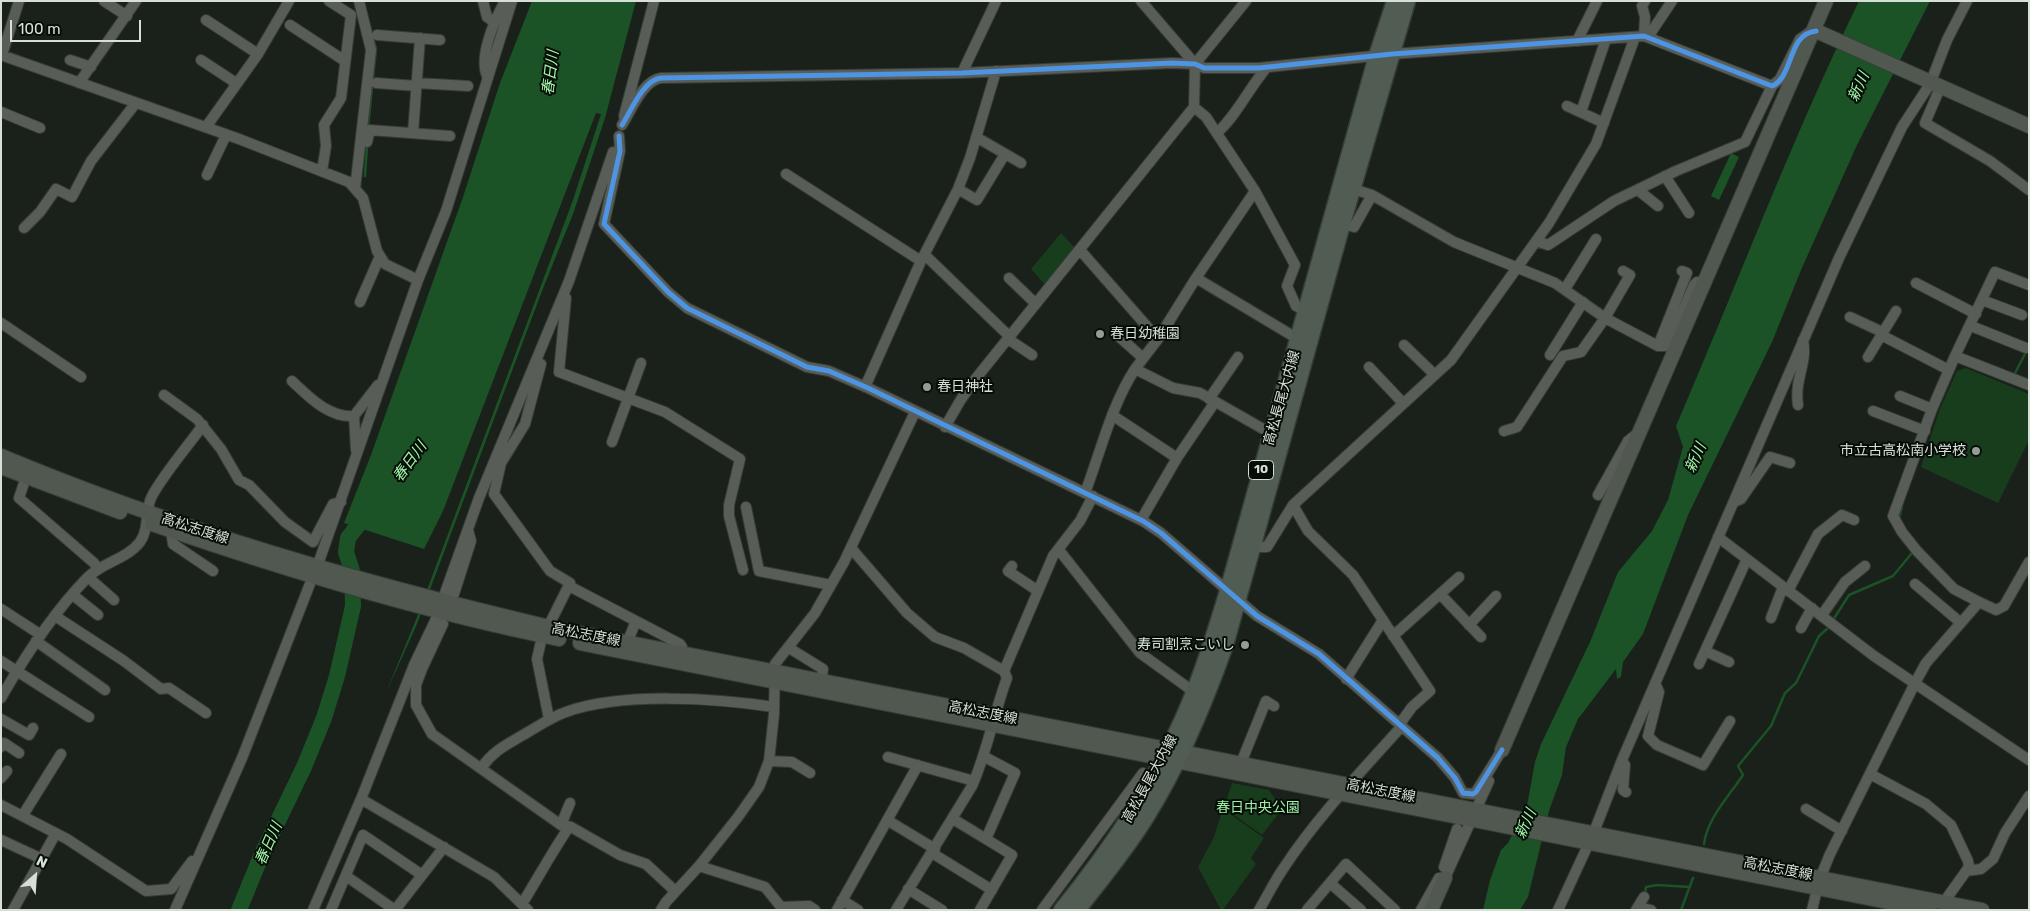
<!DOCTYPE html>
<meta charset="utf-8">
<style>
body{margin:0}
#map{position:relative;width:2030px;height:911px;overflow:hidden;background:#1a201a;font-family:Rubik,sans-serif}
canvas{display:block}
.frame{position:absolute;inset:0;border:2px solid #d6e0d7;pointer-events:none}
.north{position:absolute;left:10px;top:851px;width:50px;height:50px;-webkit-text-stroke:4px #060c06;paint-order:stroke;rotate:26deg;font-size:14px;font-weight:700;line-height:20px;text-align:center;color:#d6e0d7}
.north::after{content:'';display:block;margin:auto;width:18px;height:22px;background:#d6e0d7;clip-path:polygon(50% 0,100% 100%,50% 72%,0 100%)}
.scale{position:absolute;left:10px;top:20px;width:131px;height:22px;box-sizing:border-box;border:2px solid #d6e0d7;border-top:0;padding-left:6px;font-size:15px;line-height:18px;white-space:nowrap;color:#d6e0d7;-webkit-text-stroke:4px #060c06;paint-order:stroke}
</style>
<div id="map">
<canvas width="2030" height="911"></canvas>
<div class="frame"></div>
<div class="north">N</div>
<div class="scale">100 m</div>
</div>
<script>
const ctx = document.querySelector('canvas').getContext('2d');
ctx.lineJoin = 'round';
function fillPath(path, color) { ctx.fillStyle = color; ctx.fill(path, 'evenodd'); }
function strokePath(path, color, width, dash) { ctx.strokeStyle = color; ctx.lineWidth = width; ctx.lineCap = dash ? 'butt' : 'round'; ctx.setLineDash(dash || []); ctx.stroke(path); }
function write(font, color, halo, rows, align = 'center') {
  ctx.font = font + ' Rubik,"Noto Sans JP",sans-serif'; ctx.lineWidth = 4; ctx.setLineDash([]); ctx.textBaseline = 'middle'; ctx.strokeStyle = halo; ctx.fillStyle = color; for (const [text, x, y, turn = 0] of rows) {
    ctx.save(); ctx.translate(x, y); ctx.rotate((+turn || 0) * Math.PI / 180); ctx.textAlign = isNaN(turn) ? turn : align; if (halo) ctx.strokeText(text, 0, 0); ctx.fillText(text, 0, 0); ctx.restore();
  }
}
fillPath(new Path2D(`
 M1061 233 1076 249 1047 287 1031 269Z
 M1966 368 2029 394V440L1998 503 1921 467 1939 411 1957 371Z
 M1232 783 1269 790 1282 809 1262 835 1224 808Z
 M1223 809 1264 838 1251 858 1256 864 1223 910H1221L1198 867 1214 837Z`), '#183d1d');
fillPath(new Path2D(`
 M532 1H636L605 118 573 214 542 291 417 624 385 695 415 622 573 200 601 114 596 113 443 511 424 549 344 523 371 455 463 197 500 83Z
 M1859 1H1930L1857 145 1801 270 1772 342 1688 515 1643 634 1623 662 1621 677 1617 679 1616 669 1578 719 1566 747 1562 775 1549 811 1528 897 1520 910H1483L1490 880 1501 850 1508 843 1527 806 1535 762 1541 744 1590 642 1618 572 1652 531 1668 500 1683 447 1676 426C1737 285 1791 140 1859 1Z
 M1731 153 1739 157 1719 200 1711 196Z`), '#1b5326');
strokePath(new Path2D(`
 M368 127 376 49 370 26
 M365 176 367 145
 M2014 375 2026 352
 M1899 518 1902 507
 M1833 620 1849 595 1893 576 1912 553
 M1704 844C1707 819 1729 796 1743 775L1738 766 1771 726 1785 693 1796 683 1819 636 1828 628
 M1645 894 1646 887 1657 885 1690 887
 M1681 910 1693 878`), '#1b5326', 2.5);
strokePath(new Path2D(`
 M239 910 262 854 304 767 324 718 337 676 353 606 352 571 346 552 348 538 370 510`), '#1b5326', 16);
const street = new Path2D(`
 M104 1 127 16
 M483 1 487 17 493 21
 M1141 1 1195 64
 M206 20 258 54
 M290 25 345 61
 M377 35 440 40
 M1644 36 1645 17 1642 6 1645 1
 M1648 37 1672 1
 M1577 41 1597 1
 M1 55 239 139 349 182 363 198 377 251 385 264 418 280
 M2 55 19 1
 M70 60 91 67
 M201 60 236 83
 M962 73 996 1
 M488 78C477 59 495 19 505 1
 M79 83 136 1
 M376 83 417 86
 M417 83 468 86
 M1940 88 1925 123 1990 161 2029 190
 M1567 106 1604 123
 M1 112 40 128
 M1581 112 1606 39
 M624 116 654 1
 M622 125C631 111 643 80 661 78L962 73 1172 63 1195 64 1204 68H1259L1392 54 1644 36 1772 86 1780 79 1800 39 1813 30
 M206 127 258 54 289 1
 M413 133 420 38
 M1217 133C1237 115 1249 88 1267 67
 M619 136 620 151 604 224 668 292 687 308 807 367 829 371 868 388 1143 521 1161 533 1257 616 1319 654 1438 758 1455 778 1463 793 1473 794 1476 792 1502 750
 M976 137 1021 163
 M367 142 370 130 450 136
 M322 171 326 146 324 125 341 98 351 15 329 1
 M786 174 921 261
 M207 175 226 135
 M1665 176 1689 213
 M355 189 371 50 359 1
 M958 189 977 200 1005 154
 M1353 189 1372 195
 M1638 190 1658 206
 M1255 191 1295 265 1287 286 1296 306 1306 311
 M1342 224 1354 227 1372 195 1454 242 1555 283 1605 318 1658 346H1665L1670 340 1694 285 1697 282H1703
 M24 228 40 212 56 189 72 197 91 161 135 104
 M1536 241 1548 245 1614 201 1676 171 1745 142 1772 86
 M1080 250 1158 339 1135 369
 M925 255 1010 337
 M1009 278 1036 304
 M1196 278 1298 339
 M1916 283 1976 314
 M1565 289 1596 239
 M566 298 559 372 665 412 740 459 729 505V516L743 570
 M1982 300 2022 315
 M360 302 380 256
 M1850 317 1880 331 1883 336 1949 370
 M1 323 81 377
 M1971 326 2026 348
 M1116 334 1143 358
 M1008 339 1032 355
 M1158 339 1196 278 1255 191 1206 117 1194 107 1195 64 1246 1
 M1404 345 1435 375
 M1658 346 1687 273 1682 271
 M1550 355 1583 302
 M1955 356 1995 272 2029 285
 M1868 357 1896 311
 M541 364 525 424 501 463 494 494 550 571 570 583 541 641 537 659 549 719
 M1369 367 1403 403
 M292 381C309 397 329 418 354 416
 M865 387 921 261 958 189 970 158 996 71
 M164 395 197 419 221 449 239 480 249 485 285 522 313 542 333 504 341 502
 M1900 396 1932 409
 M1209 399 1238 357
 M1798 405C1794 379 1808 363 1803 340
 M1873 411 1925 431
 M1112 415 1177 458
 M945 427 960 401 973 382 1194 107
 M1504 431 1517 427 1563 356 1581 352 1605 318 1630 275 1623 271
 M612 442 641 363
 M356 450 354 416 378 385
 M24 483 19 498 94 563 98 569
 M1085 493C1101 451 1111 406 1135 369L1173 388 1200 393 1272 434
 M1598 495 1628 441 1638 433
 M1734 502 1741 499 1770 457 1790 463
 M1293 505 1308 531 1353 575 1430 691 1412 707 1399 725
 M746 507 759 571 831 585
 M1141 520 1177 458 1215 402
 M171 531 173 544 213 571
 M1718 537 1874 656 2029 760
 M1252 547H1267L1293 505 1451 360 1549 223 1596 144 1635 37
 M851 548 907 613 935 637 964 648 1004 671 1007 678C994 713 987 752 972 786L896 910
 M1059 550 1140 653 1194 692
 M1012 566 1008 571 1038 591
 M317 567 418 280 446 211 512 1
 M88 577 114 600
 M1915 584 1961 623
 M569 586 680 644 682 647 681 654
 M1788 591 1818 534 1842 515 1854 520
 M454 594 471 541 468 530
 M1440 594 1481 637
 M73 595 98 615
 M1979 602 1996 610 2004 606 2029 562
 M1 609 41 635
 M1822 615 1845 582 1865 566
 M55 616 124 661 161 689 169 688 206 713
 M1771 618 1783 587
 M1469 625 1496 596
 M1801 628 1812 608
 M1393 636 1459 577
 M36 641 105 690
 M627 643 636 621
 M789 648 823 669 821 682
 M1705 651 1729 662
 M1 661 89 717
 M1699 664 1747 559
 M414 665 422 669 416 685V705L432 734 561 825 571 827 620 855 646 864 675 891
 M422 669 443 624
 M1004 671 1053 556 1080 521 1093 496
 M1346 679 1383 620
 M1655 683 1659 692 1648 736 1657 745 1703 765 1730 721
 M1 698C25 656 53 613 87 578 102 562 126 560 140 542 150 528 144 511 152 496 163 475 188 446 203 425
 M1 719 29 735 33 728
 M1 747 4 743 19 753
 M888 757 974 781
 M769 761 792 762 810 773
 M1622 761 1625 765 1623 790 1626 792
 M1241 763 1266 701 1274 706
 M482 767C493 751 506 745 523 735 537 727 551 717 566 712 622 692 716 698 774 707
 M1870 774 1926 804 1951 825 1968 861 1969 867 1944 902
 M1 778 7 771
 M361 799 494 877 528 910
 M1 805 67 839 146 891 171 889 192 861
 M1806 809 1842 831
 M23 815 61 754
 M953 819 986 839 1015 773 983 756
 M887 820 935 849
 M561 825 570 803
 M1 840 42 859
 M932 853 992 890
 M699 866 765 887 781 907 809 906 815 910
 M1444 867 1457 829
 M1966 871 1981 869 1993 859 2005 833 2029 796
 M346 876 395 910
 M1445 878 1489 781
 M1330 883 1361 910
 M908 889 942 910
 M842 900 858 910
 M522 904C538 878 552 852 569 827
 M1638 907 1651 910
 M13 910 56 833
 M175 910 242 758 313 576
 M313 910 361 799 414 665 435 621 479 498 569 281 613 152
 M331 910 363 835 422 875
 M395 910 444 847
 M661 910 666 902 699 866 738 817 759 787 769 761 774 714 775 664 815 613 844 562 915 412
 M837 910 918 765
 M980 910 1012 855 986 839
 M1042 910 1143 773
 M1259 910C1268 895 1275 880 1285 866 1318 816 1361 772 1401 727
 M1307 910 1346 864 1395 910
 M1421 910 1439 878
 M1558 910 1594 832 1622 760 1839 258 1902 127 1930 84 1947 40 1967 1
 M1636 910 1644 897
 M1812 910 1819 881 1830 854 1915 683 1926 663 1979 602 1954 589 1917 551 1902 532 1893 516 1932 409 1955 356 2029 385`);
const secondary = new Path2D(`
 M1814 30 2029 126
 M1 456C178 530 362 583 549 627L1982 910
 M1 467 120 512
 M152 524C285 570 420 611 559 639
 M580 643C1029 734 1479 820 1929 910
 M1502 750 1826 1
 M1431 910 1445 878`);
const primary = new Path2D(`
 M1062 910C1110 851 1153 787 1184 717 1202 676 1215 634 1228 591L1377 56 1395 1
 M1077 910C1101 879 1127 848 1147 815 1180 762 1204 704 1225 645L1342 224 1407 1`);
strokePath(street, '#373c37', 12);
strokePath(secondary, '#373c37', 16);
strokePath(primary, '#373c37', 19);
strokePath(street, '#585d58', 10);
strokePath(secondary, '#505850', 14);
strokePath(primary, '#515c52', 16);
strokePath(new Path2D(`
 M622 125C631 111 643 80 661 78L962 73 1172 63 1195 64 1204 68H1259L1392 54 1644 36 1772 86C1794 77 1787 34 1816 31
 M619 136 620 151 604 224 668 292 687 308 807 367 829 371 868 388 1143 521 1161 533 1257 616 1319 654 1438 758 1455 778 1463 793 1473 794 1476 792 1502 750`), '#4d94e3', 5);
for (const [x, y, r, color] of [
 [1100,334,5,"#949d95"],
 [927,387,5,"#949d95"],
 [1976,451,5,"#949d95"],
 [1245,645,5,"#949d95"]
]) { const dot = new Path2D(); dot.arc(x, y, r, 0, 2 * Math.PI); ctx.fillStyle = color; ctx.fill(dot); strokePath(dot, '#060c06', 2); }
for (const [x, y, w] of [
 [1261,470,25]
]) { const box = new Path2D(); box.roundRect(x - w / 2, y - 9.5, w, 19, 4); ctx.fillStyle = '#060c06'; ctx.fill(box); strokePath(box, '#d6e0d7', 1); }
write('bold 12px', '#d6e0d7', null, [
 ["10",1261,470]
]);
write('14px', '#d6e0d7', '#060c06', [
 ["春日幼稚園",1110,334],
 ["春日神社",937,387],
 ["市立古高松南小学校",1966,451,"right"],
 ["寿司割烹こいし",1235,645,"right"]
], 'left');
write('14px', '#d6e0d7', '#060c06', [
 ["高松長尾大内線",1282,398,-74],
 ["高松志度線",195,529,18],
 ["高松志度線",586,635,11],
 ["高松志度線",983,713,11],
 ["高松長尾大内線",1150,779,-61],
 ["高松志度線",1381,791,11],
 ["高松志度線",1778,869,11]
]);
write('14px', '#9df0a6', '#060c06', [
 ["春日中央公園",1258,808]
]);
write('italic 15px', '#a3f7ab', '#060c06', [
 ["春日川",551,73,-83],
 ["新川",1859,87,-66],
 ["新川",1696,458,-66],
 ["春日川",410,462,-54],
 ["新川",1526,824,-66],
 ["春日川",269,844,-66]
]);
</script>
